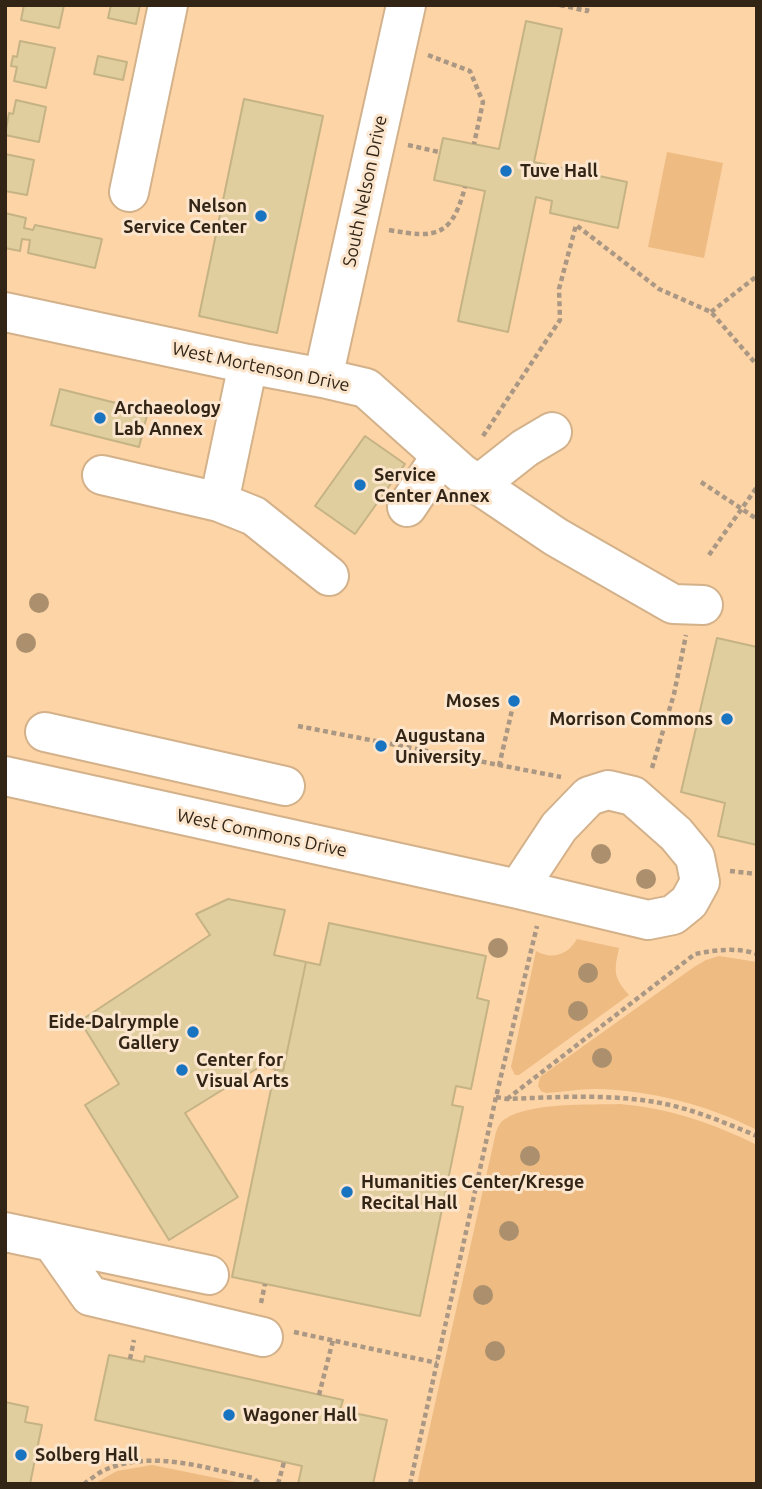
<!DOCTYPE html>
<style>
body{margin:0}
#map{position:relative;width:762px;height:1489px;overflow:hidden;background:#fbe5cd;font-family:Ubuntu,sans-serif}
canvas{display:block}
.frame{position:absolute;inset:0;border:7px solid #322516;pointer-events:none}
</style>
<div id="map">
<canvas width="762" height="1489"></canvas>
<div class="frame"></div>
</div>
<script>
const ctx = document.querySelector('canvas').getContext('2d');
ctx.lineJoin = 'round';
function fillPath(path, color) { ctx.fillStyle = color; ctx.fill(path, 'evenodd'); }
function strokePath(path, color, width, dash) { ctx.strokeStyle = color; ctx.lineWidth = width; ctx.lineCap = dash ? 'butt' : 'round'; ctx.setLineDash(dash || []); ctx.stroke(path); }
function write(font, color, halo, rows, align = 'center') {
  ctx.font = font + ' Ubuntu,sans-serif'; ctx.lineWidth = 6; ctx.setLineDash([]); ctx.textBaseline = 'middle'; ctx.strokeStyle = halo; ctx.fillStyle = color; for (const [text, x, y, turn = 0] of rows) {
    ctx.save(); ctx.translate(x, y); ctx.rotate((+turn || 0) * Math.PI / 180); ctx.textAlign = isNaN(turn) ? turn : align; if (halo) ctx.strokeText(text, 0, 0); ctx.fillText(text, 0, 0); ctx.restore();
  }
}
fillPath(new Path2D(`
 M5 5H757V1484H5Z`), '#fdd4a6');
fillPath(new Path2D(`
 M667 152 723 163 704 258 648 247Z
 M577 939 619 948C614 971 613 977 629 995L519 1075H515L511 1067 536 951C552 960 568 955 577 939Z
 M719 956 757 962V1130C708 1105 650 1090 595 1089 579 1089 562 1092 546 1093L541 1091 538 1086 540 1077 694 967 706 960Z
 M620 1104C668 1108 713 1123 757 1145V1484H417L496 1132C498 1127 500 1122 505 1119 530 1102 590 1105 620 1104Z
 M152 1465 246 1484H94L117 1471Z`), '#eebb82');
const building = new Path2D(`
 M24 5H64L59 28 21 20Z
 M111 5H140L136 24 108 18Z
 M526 21 562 29 534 162 627 182 618 228 550 213 552 201 536 197 508 332 458 321 485 191 434 180 443 138 499 149Z
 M20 41 55 48 46 88 14 81 17 67 11 66 13 56 17 57Z
 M98 56 127 62 123 80 94 74Z
 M244 99 323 116 277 333 199 316Z
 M16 100 46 107 39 142 5 135 9 113 13 114Z
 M5 154 34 160 27 195 5 191Z
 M5 213 26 218 24 228 33 230 35 225 102 239 95 268 28 253 30 240 22 239 20 251 5 248Z
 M60 389 148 411 139 447 51 425Z
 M365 436 405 464 355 534 315 506Z
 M717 638 757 647V845L718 836 725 803 681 792Z
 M228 899 285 910 274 955 306 962 283 1071 261 1066 185 1113 238 1197 169 1240 85 1105 119 1084 80 1021 210 935 196 914Z
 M329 923 486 956 477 998 489 1001 471 1089 456 1086 452 1105 463 1107 420 1316 232 1277 275 1070 283 1071 306 962 320 965Z
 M109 1355 144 1362 145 1356 343 1400 340 1410 387 1420 373 1484H298L302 1466 95 1420Z
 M5 1402 28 1407 25 1422 42 1425 30 1484H5Z`);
fillPath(building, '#e0ce9e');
strokePath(building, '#c5b385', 2);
const minor = new Path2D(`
 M129 192 168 5
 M5 312 248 364 323 378 366 388 461 473 556 537 673 604 703 605
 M323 378 406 5
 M102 475 219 502 254 516 329 576
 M478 485 525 448 552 432
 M219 502 248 364
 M407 507 441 456
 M45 732 285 786
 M5 776 518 889 648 920 673 915 689 902 700 882 695 857 676 834 633 796 608 790 589 796 559 827 518 889
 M5 1232 209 1275
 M52 1242 90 1296 263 1337`);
strokePath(minor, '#d3b18a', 42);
strokePath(new Path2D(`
 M560 5 587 11 588 5
 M428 55 470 71 483 102 474 144
 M408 145 439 152
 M389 230C437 239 452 236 465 187
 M711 312 757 276
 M483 436 560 320 559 289 576 225 659 289 711 312 757 365
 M701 482 757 519
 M709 555 757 487
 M298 726 561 777
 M499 766 512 710
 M652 768 674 694 686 635
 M730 871 757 874
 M496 1097 507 1099C561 1097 617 1093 670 1105 700 1112 728 1124 757 1136
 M507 1099 695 954C715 950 737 947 757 954
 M261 1303 265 1284
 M294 1332 437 1363
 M130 1359 134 1340
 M319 1395 333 1340
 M84 1484C91 1479 99 1472 107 1469 154 1450 205 1468 253 1478L260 1484
 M278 1484 284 1462
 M410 1484 496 1097 537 926`), '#ab9884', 4.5, [5, 3.5]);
strokePath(minor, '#fff', 38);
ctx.fillStyle = '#ac906e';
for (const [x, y] of [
 [39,603],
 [26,643],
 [601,854],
 [646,879],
 [498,948],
 [588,973],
 [578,1011],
 [602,1058],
 [530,1156],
 [509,1231],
 [483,1295],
 [495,1351]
]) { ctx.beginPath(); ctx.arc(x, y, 10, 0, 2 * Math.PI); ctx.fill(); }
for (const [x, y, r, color] of [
 [506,171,7,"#1874c1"],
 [261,216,7,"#1874c1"],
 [100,418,7,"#1874c1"],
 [360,485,7,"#1874c1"],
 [514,701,7,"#1874c1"],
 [727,719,7,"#1874c1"],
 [381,746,7,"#1874c1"],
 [193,1032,7,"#1874c1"],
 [182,1070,7,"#1874c1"],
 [347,1192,7,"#1874c1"],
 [229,1415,7,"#1874c1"],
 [21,1455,7,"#1874c1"]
]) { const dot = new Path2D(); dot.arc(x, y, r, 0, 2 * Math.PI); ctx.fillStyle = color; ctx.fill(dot); strokePath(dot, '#fbe5cd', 2.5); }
write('bold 18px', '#322516', '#fbe5cd', [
 ["Tuve Hall",520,171],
 ["Nelson",247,206,"right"],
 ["Service Center",247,227,"right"],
 ["Archaeology",114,408],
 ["Lab Annex",114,429],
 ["Service",374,475],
 ["Center Annex",374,496],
 ["Moses",500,701,"right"],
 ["Morrison Commons",713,719,"right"],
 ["Augustana",395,736],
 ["University",395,757],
 ["Eide-Dalrymple",179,1022,"right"],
 ["Gallery",179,1043,"right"],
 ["Center for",196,1060],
 ["Visual Arts",196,1081],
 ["Humanities Center/Kresge",361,1182],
 ["Recital Hall",361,1203],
 ["Wagoner Hall",243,1415],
 ["Solberg Hall",35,1455]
], 'left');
write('18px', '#322516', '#fbe5cd', [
 ["South Nelson Drive",365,191,-78],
 ["West Mortenson Drive",261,367,12],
 ["West Commons Drive",262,833,12]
]);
</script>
